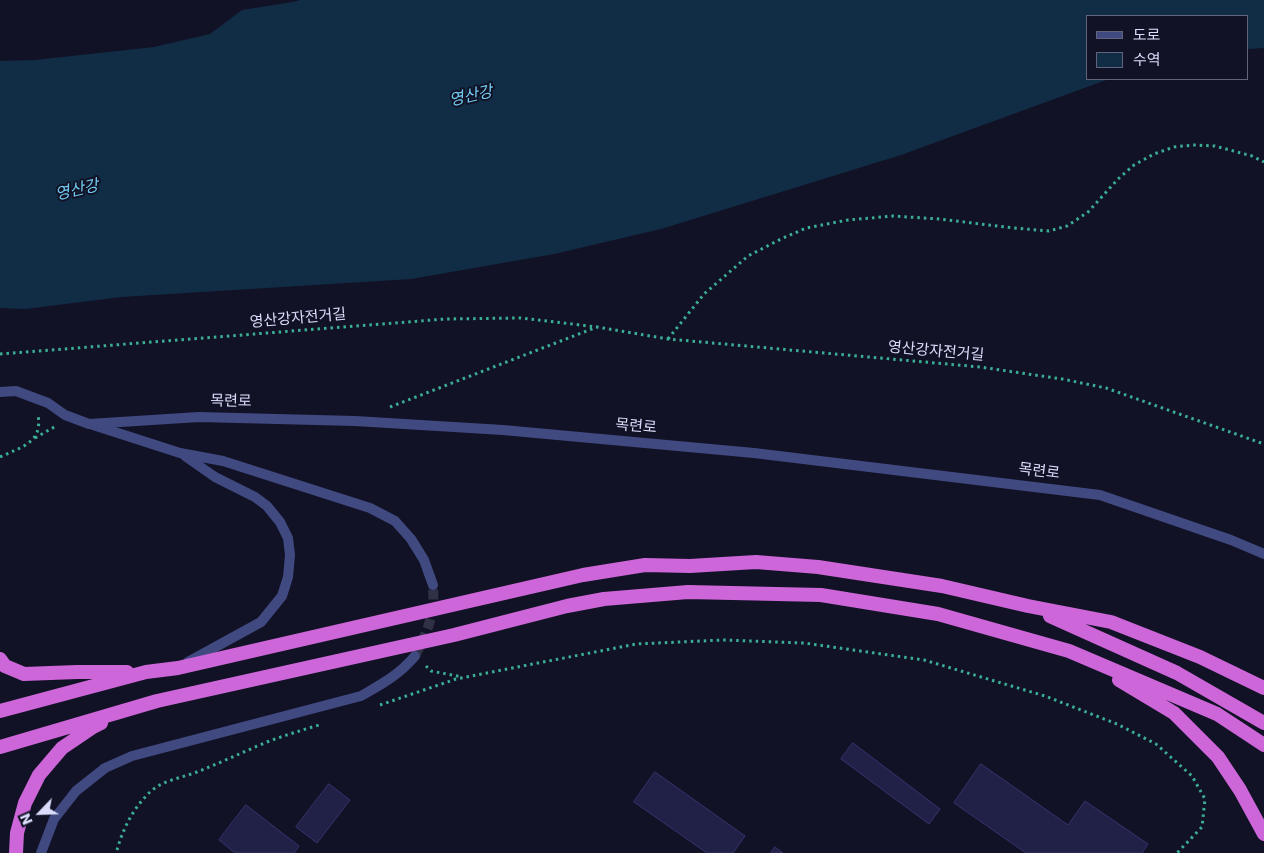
<!DOCTYPE html>
<meta charset="utf-8">
<style>
body{margin:0}
#map{position:relative;width:1264px;height:853px;overflow:hidden;background:#121226;font-family:Poppins,"Noto Sans KR",sans-serif}
canvas{display:block}
.legend{position:absolute;left:1086px;top:15px;width:162px;height:65px;box-sizing:border-box;background:#121226;border:1px solid #62637c;margin:0;padding:6px 9px;list-style:none;font-size:15px;color:#dadcfc}
.legend li{display:flex;align-items:center;gap:10px;height:25px}
.legend b{width:25px;border:1px solid #62637c}
.north{position:absolute;left:15px;top:788px;width:50px;height:50px;-webkit-text-stroke:4px #121226;paint-order:stroke;rotate:246deg;font-size:14px;font-weight:700;line-height:20px;text-align:center;color:#dadcfc}
.north::after{content:'';display:block;margin:auto;width:18px;height:22px;background:#dadcfc;clip-path:polygon(50% 0,100% 100%,50% 72%,0 100%)}
</style>
<div id="map">
<canvas width="1264" height="853"></canvas>
<ul class="legend">
<li><b style="height:6px;background:#414981"></b>도로</li>
<li><b style="height:14px;background:#112d46"></b>수역</li>
</ul>
<div class="north">N</div>
</div>
<script>
const ctx = document.querySelector('canvas').getContext('2d');
ctx.lineJoin = 'round';
function fillPath(path, color) { ctx.fillStyle = color; ctx.fill(path, 'evenodd'); }
function strokePath(path, color, width, dash) { ctx.strokeStyle = color; ctx.lineWidth = width; ctx.lineCap = dash ? 'butt' : 'round'; ctx.setLineDash(dash || []); ctx.stroke(path); }
function write(font, color, halo, rows, align = 'center') {
  ctx.font = font + ' Poppins,"Noto Sans KR",sans-serif'; ctx.lineWidth = 4; ctx.setLineDash([]); ctx.textBaseline = 'middle'; ctx.strokeStyle = halo; ctx.fillStyle = color; for (const [text, x, y, turn = 0] of rows) {
    ctx.save(); ctx.translate(x, y); ctx.rotate((+turn || 0) * Math.PI / 180); ctx.textAlign = isNaN(turn) ? turn : align; if (halo) ctx.strokeText(text, 0, 0); ctx.fillText(text, 0, 0); ctx.restore();
  }
}
fillPath(new Path2D(`
 M300 0H1264V48L1248 49V16H1088V79H1109L901 155 661 229 554 254 411 279 121 297 25 309 0 308V61L35 60 154 47 210 34 242 10 293 2Z`), '#112d46');
const building = new Path2D(`
 M853 743 940 809 929 824 841 759Z
 M981 764 1068 825 1085 801 1148 844 1142 853H1026L954 803Z
 M655 772 745 836 733 853H707L634 802Z
 M329 784 350 800 317 843 296 827Z
 M246 805 299 846 294 853H235L219 840Z
 M775 847 783 853H771Z`);
fillPath(building, '#212046');
strokePath(building, '#36346f', 1);
strokePath(new Path2D(`
 M415 656C423 640 431 624 433 606 434 599 433 592 433 585`), '#303046', 10, [10, 5]);
strokePath(new Path2D(`
 M668 339 704 294 748 256 781 239 806 228 848 220 893 216 939 219 1014 228 1049 231 1067 226 1088 212 1118 179 1134 165 1154 154 1174 147 1193 145 1215 146 1252 156 1264 162
 M0 354 445 319 521 318 597 327 668 339 980 367 1062 379 1106 388 1264 444
 M390 407 597 327
 M35 438 56 426
 M0 457C21 447 43 443 38 415
 M426 666 431 671 462 677
 M380 705 456 679 636 644 723 640 804 643 924 660 1045 696 1117 724 1156 744 1192 776 1205 799 1202 827 1177 853
 M117 850C123 828 134 807 151 791 164 780 181 778 197 772 220 763 243 752 267 742 285 735 303 730 322 724`), '#3baf95', 3, [2.5, 4]);
strokePath(new Path2D(`
 M90 424 180 453 223 461 370 508 395 521 411 539 424 560 433 585
 M185 456 215 477 255 497 267 506 280 522 288 538 290 555 288 577 282 596 261 622 188 662
 M41 853 54 819 76 791 105 768 132 756 361 696C382 684 399 675 415 656`), '#414981', 10);
strokePath(new Path2D(`
 M0 392 16 391 48 403 65 415 89 424 199 417 355 421 503 430 754 453 1100 495 1231 540 1264 554`), '#414981', 10);
strokePath(new Path2D(`
 M1050 616 1177 673 1264 723
 M0 659 5 666 24 674 77 672H127
 M1119 680 1174 713 1218 757 1240 790 1264 834
 M0 711 146 672 178 668 583 575 645 565 690 566 756 562 818 567 942 586 1028 606 1111 622 1200 657 1264 688
 M0 747 157 701 454 635 567 606 604 599 688 592 821 595 938 614 1069 651 1217 714 1264 745
 M16 853 17 833 25 803 39 775 62 748 93 727 101 723`), '#cd66d8', 14);
write('15px', '#dadcfc', '#121226', [
 ["영산강자전거길",298,319,-5],
 ["영산강자전거길",936,352,5],
 ["목련로",231,402,1],
 ["목련로",636,427,5],
 ["목련로",1039,472,7]
]);
write('italic 16px', '#72ccf2', '#121226', [
 ["영산강",471,97,-13],
 ["영산강",77,191,-13]
]);
</script>
